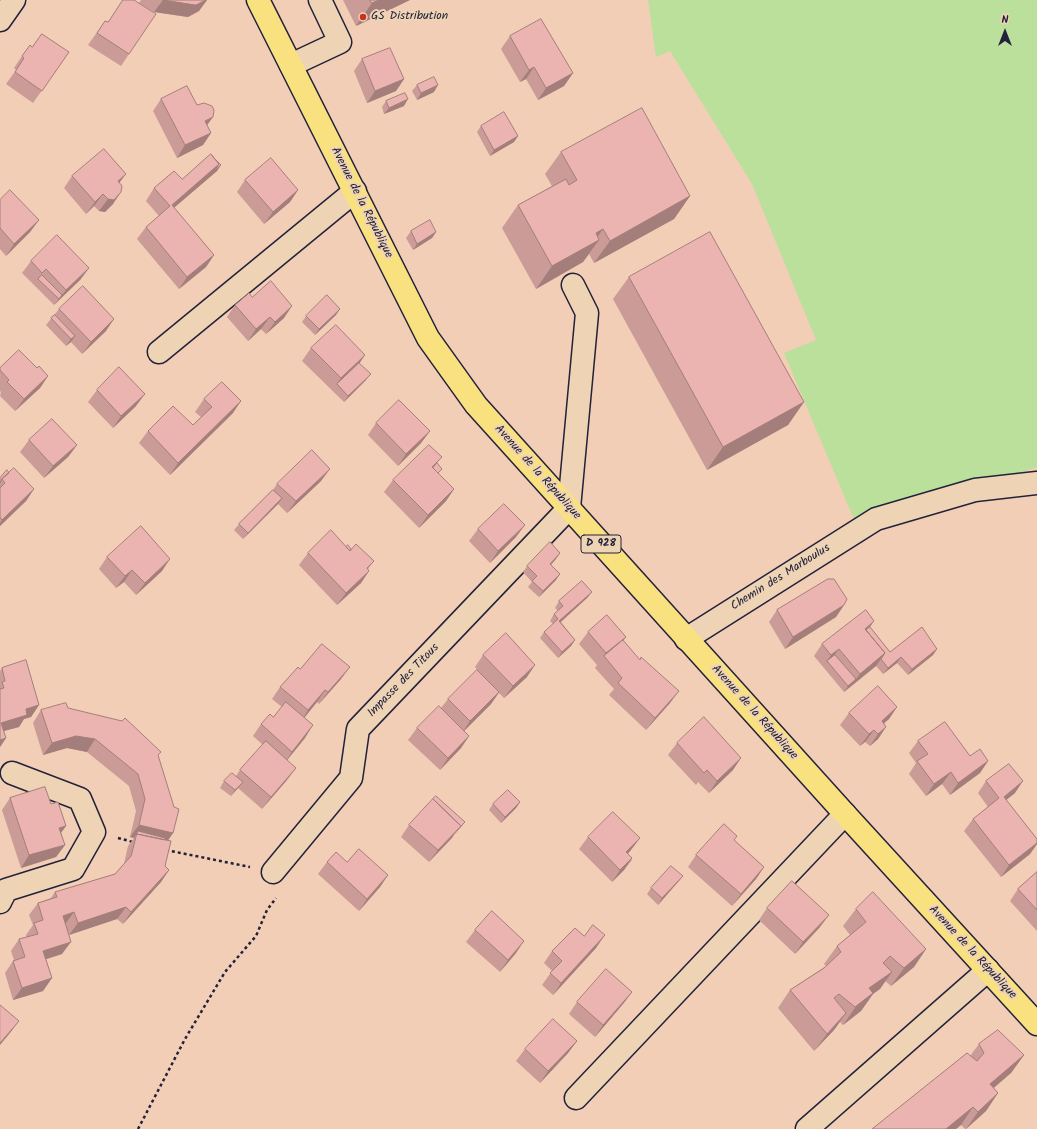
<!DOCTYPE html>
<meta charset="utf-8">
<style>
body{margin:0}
#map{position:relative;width:1037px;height:1129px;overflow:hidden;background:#f2ceb6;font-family:Kalam,sans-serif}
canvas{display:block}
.north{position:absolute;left:985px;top:12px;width:40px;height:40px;-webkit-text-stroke:3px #eed4b5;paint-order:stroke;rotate:0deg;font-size:11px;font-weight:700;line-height:16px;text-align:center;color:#22223b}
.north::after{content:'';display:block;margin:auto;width:14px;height:18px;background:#22223b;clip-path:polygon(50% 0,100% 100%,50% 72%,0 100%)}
</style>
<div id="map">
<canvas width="1037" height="1129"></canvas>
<div class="north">N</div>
</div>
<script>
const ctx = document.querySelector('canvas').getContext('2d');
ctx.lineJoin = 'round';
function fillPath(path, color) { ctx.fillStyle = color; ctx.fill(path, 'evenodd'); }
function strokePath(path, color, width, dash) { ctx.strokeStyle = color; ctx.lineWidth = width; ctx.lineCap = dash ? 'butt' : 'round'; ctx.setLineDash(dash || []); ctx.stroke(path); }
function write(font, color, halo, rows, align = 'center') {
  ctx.font = font + ' Kalam,sans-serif'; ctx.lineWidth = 4; ctx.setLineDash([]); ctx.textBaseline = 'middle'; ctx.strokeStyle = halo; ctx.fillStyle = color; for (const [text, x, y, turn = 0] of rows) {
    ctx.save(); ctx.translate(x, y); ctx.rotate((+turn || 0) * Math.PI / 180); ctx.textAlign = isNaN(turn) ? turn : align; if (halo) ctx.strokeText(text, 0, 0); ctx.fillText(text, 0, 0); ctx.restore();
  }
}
fillPath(new Path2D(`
 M648 0H1037V467L858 529 784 353 816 340 752 184 670 51 656 57Z`), '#bae09b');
const minor = new Path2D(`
 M0 20 14 0
 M291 65 340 42 320 0
 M159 352 355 191
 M686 639 876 519 975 490 1037 483
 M273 872 351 778 358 729 569 508 587 313 573 285
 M0 902 6 890 73 869 94 832 80 799 12 773
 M576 1098 845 814
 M807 1129 988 970`);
const major = new Path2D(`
 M258 0 428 338 476 405 845 814 1037 1024`);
strokePath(minor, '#22223b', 25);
strokePath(major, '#22223b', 25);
strokePath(new Path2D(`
 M118 838 133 842
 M166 850 250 867
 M138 1129 185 1039 225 972 256 936 267 910 276 898`), '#22223b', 2.5, [3, 3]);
strokePath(minor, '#eed4b5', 22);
strokePath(major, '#fae180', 22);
fillPath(new Path2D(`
 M123 0 129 54 121 66 88 45 105 21 108 22Z
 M141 0H207L199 11 188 17 154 12 139 3Z
 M343 0H410L356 26Z
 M510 36 573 73 564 86 538 100 526 79 520 82 501 49Z
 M32 47 69 52 33 103 6 84 16 70 14 68 22 56Z
 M362 59 404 79 396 91 367 103 354 71Z
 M417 85 434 92 417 100 412 91Z
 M161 99 197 105 213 117 207 125 211 133 203 145 177 158 153 111Z
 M386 101 404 106 384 114 382 107Z
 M481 126 518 136 514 142 490 156 477 132Z
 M561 152 690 196 674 219 594 263 589 254 583 262 536 289 502 228 518 205 552 186 545 174Z
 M221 165 217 171 174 208 214 255 206 267 179 289 137 239 146 227 159 216 146 201 154 188 182 179Z
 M72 176 119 183 113 204 105 212 99 211 94 206 86 214 64 188Z
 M245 180 298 190 290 202 264 224 237 192Z
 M0 200 39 220 30 232 6 256 0 249Z
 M411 231 436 232 432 238 413 250 406 238Z
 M31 261 89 268 80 280 54 305 22 273Z
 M629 277 804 402 788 425 707 470 613 299Z
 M252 297 284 318 266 334 261 329 248 341 227 317 235 305Z
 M59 309 106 331 82 354 71 342 66 346 46 325Z
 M336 315 315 335 302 322 306 316Z
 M311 348 359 363 366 380 344 402 302 361Z
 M0 368H37L48 376 40 388 15 411 0 396 1 392 0 391Z
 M97 390 136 406 113 428 88 402Z
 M204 399 233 413 170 475 139 443 148 431 193 425 201 417 195 412Z
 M376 423 430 431 421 443 398 466 368 435Z
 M29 440 77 445 68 457 44 478 20 452Z
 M442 457 437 463 439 474 454 489 446 501 419 528 384 492 393 480Z
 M9 473 34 489 26 501 0 526V478Z
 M321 481 287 513 278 504 243 539 234 530 239 524 273 490 277 484Z
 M478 529 516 537 490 563 469 541Z
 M346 547 351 549 374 561 368 569 369 571 361 583 337 605 299 565 308 553Z
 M107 557 162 571 136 595 124 582 116 588 99 569Z
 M556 559 551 565 556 580 539 597 528 587 532 582 523 572 527 566Z
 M592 592 587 598 561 622 575 640 571 646 558 658 540 638 544 632 553 624 550 621 554 614 558 611 555 608 559 601Z
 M844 605 836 617 785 649 769 622 777 610Z
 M870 627 890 652 937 649 933 655 908 675 897 663 883 674 876 666 844 692 814 656 822 644Z
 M588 632 626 637 623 640 670 703 646 730 609 695 614 689 595 668 597 665 579 644Z
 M483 655 527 677 504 698 499 693 491 704 464 731 469 736 461 748 440 770 408 740 417 728 441 708 448 699 478 671 475 667Z
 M2 668 39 705 31 717 24 719 19 727 4 731 6 738 0 747V671Z
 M300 669 341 679 319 704 317 702 304 718 305 738 287 760V780L262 809 238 788 231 796 220 788 224 781 236 776 240 770 263 745 253 736 261 724 273 717 282 707 272 699 280 687Z
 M897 707 889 719 884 723 886 727 878 739 870 746 865 742 860 746 840 725 849 713Z
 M68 708 158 755 173 833 168 840 165 866 169 870 161 882 123 924 117 919 69 935 65 924 62 954 46 959 52 978 43 991 13 1000 5 973 13 961 14 960 11 951 19 939 26 937V935L33 925 29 915 38 903 51 898 55 892 115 874 124 864 128 846 134 838 130 837 136 811 129 786 87 752 67 748 43 755 33 723 41 710Z
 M918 741 970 756 988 761 980 773 950 795 942 784 926 796 909 774 916 763 909 753Z
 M677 743 733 770 709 793 698 782 696 785 668 755Z
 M986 781 1015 793 1006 800 1037 839V844L1030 854 1001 877 964 831 973 819 988 807 978 793Z
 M10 798 51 804 66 826 61 833 65 845 56 857 21 868 2 810Z
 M520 802 516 808 501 823 489 810 493 804Z
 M465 822 460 828 429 862 401 837 409 825Z
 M588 837 631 850 628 854 632 860 624 870 612 882 579 849Z
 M734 840 764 867 756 879 732 906 688 867 696 855Z
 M327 862H347L388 875 380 887 359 911 318 874Z
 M1037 872V931L1010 901 1018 889Z
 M683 876 678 882 658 905 647 894 651 888Z
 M767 908 820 927 795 954 759 920Z
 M856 909 926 949 914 967 891 986 885 981 880 989 873 994 861 1011 843 1025 840 1022 834 1030 814 1051 778 1008 790 990 826 966 824 964 837 946 850 935 843 926Z
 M475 930 516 953 500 972 466 942Z
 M596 948 553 995 542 985 552 971 544 963 552 951Z
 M632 992 623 1004 595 1037 569 1014 577 1002Z
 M577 1041 568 1053 540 1083 516 1061 525 1049Z
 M979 1044 1024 1055 1011 1073 994 1088 998 1093 986 1111 966 1129H965L961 1125 956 1129H872L970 1056Z`), '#ca9b97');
fillPath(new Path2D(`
 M163 0H207L199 11 188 17 154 12Z
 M379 0H410L356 26 372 3Z
 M534 67 526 79 520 82 529 70Z
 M573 73 564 86 538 100 546 88Z
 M404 79 396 91 367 103 375 91Z
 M438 85 434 92 417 100 421 93Z
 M408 99 404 106 384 114 389 108Z
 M213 117 204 129 205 121Z
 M211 133 203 145 177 158 185 145Z
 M518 136 514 142 490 156 494 150Z
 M219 164 221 165 217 171 163 217 172 205Z
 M126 174 117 186 118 181Z
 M298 190 290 202 264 224 273 212Z
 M121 192 113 204 105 212 99 211 108 199Z
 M103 194 94 206 86 214 95 202Z
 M690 196 674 219 594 263 610 241Z
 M39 220 30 232 6 256 14 244Z
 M603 229 594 242 599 240 583 262 536 289 552 266 596 233Z
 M436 232 432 238 413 250 417 244Z
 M214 255 206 267 179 289 187 277Z
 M89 268 80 280 54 305 66 290Z
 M292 306 284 318 266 334 275 322Z
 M340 309 336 315 315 335 319 329Z
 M270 317 261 329 248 341 256 329Z
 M114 319 106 331 82 354 91 342Z
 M75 336 71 342 66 346 71 339Z
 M365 355 357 367 337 384 341 378Z
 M371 374 366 380 344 402 348 396Z
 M48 376 40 388 15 411 24 399Z
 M145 394 136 406 113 428 121 416Z
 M241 401 233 413 170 475 178 463Z
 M804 402 788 425 707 470 723 447Z
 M430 431 421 443 398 466 406 454Z
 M77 445 68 457 44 478 53 466Z
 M330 469 321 481 287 513 296 501Z
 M34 489 26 501 0 526V523L2 520Z
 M454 489 446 501 419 528 428 515Z
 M282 498 278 504 243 539 248 533Z
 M525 525 516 537 490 563 498 551Z
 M560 553 556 559 546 570 550 564Z
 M170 559 162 571 136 595 145 583Z
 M132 570 124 582 116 588 125 576Z
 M369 571 361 583 337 605 346 593Z
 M560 574 556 580 539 597 543 591Z
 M592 592 587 598 555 627 559 621Z
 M844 605 836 617 785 649 793 637Z
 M874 621 866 633 865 629Z
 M626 637 617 649 604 656 606 653Z
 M575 640 571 646 558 658 562 652Z
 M839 649 830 661H827L823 667 831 655Z
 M937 649 933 655 908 675 912 669Z
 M885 653 876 666 844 692 848 686 856 679 860 674Z
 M901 657 897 663 883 674 888 668Z
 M535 665 527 677 504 698 513 686Z
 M350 667 341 679 319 704 328 692Z
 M325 690 317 702 300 723 308 710Z
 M679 691 670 703 646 730 655 718Z
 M499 692 491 704 462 733 470 721Z
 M39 705 31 717 24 719 19 727 0 732 1 723 26 709Z
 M897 707 889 719 875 731 882 721Z
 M313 725 305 738 284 764 292 752Z
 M886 727 878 739 870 746 878 734Z
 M874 730 865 742 860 746 869 734Z
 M76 736 95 739 87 752 67 748 43 755 52 743Z
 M469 736 461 748 440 770 448 758Z
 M6 738 0 747V740Z
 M741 758 733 770 709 793 717 781Z
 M988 761 980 773 950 795 958 783Z
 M296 768 287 780 262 809 271 797Z
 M951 772 942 784 926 796 934 784Z
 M1023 781 1015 793 995 809 1004 797Z
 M243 782 238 788 231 796 235 790Z
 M520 802 516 808 501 823 505 817Z
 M465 822 460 828 452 838 456 831Z
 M139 825 173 833 165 845 138 831 134 838 130 837Z
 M66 826 57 838 59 828Z
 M461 826 452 838 429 862 438 850Z
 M640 838 631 850 623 859 626 852Z
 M1037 843V844L1030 854 1001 877 1009 865Z
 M65 845 56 857 21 868 29 855Z
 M632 858 624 870 612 882 620 870Z
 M764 867 756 879 732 906 741 894Z
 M169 870 161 882 123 924 131 912Z
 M388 875 380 887 359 911 367 899Z
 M683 876 678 882 658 905 662 898Z
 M126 907 117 919 69 935 78 923Z
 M74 912 65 924 63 916Z
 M829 915 820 927 795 954 803 942Z
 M605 935 596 948 553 995 561 983Z
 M524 941 516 953 500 972 508 960Z
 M71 942 62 954 34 963 43 951Z
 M926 949 914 967 891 986 904 968Z
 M892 972 880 989 873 994 861 1011 843 1025 869 988Z
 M52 978 43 991 13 1000 22 988Z
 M632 992 623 1004 595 1037 603 1025Z
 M846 1013 834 1030 814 1051 827 1034Z
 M19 1021 10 1033 0 1045V1043Z
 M577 1041 568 1053 540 1083 548 1071Z
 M1024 1055 1011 1073 978 1101 990 1084Z
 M998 1093 986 1111 966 1129 978 1112Z
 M973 1107 961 1125 956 1129H946Z`), '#a47e7b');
const building = new Path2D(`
 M123 0H134L156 14 129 54 97 33 105 21 108 22Z
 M163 0H206L196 5Z
 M370 0H379L372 3Z
 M541 19 573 73 546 88 534 67 529 70 510 36Z
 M42 34 69 52 42 91 15 72 24 58 22 56 30 45 32 47Z
 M390 48 404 79 375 91 362 59Z
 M434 77 438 85 421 93 417 85Z
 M187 86 197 105 204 103 212 106 214 110 213 117 205 121 211 133 185 145 161 99Z
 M405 93 408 99 389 108 386 101Z
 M642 108 690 196 610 241 603 229 596 233 599 240 552 266 518 205 566 179 569 185 577 180 561 152Z
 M504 112 518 136 494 150 481 126Z
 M104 149 126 174 118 181 122 186 121 192 114 200 108 199 103 194 95 202 72 176Z
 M211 154 219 164 172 205 214 255 187 277 146 227 170 206 154 188 174 171 182 179Z
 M212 156 221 165 215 170 219 164Z
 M271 158 298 190 273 212 245 180Z
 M10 190 39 220 14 244 0 228V200Z
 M430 220 436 232 417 244 411 231Z
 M710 232 804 402 723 447 629 277Z
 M57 235 89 268 66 290 46 269 42 273 31 261Z
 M42 275 62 295 59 299 38 279Z
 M271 281 292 306 275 322 270 317 256 329 235 305 249 293 252 297Z
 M83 286 114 319 91 342 59 309Z
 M327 295 340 309 319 329 306 316Z
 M55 315 75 336 71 339 51 318Z
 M336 325 365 355 341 378 311 348Z
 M19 350 37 368 39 366 48 376 24 399 7 382 9 380 0 370V368Z
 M359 363 371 374 348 396 337 384Z
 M119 367 145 394 121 416 97 390Z
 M222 382 241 401 178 463 148 431 173 406 193 425 212 407 204 399Z
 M399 400 430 431 406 454 376 423Z
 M52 419 77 445 53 466 29 440Z
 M429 445 442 457 432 467 454 489 428 515 393 480Z
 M312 450 330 469 296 501 277 484Z
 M437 463 442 469 438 473 433 468Z
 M14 468 34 489 2 520 0 517V488L5 483 2 479Z
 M7 470 9 473 2 479 0 483V478Z
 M273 490 282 498 248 533 239 524Z
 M504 504 525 525 498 551 478 529Z
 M141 526 170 559 145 583 132 570 125 576 107 557Z
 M331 530 350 551 356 544 374 561 367 568 369 571 346 593 308 553Z
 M550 542 560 553 550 564 560 574 543 591 532 581 537 576 527 566Z
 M348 545 351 549 350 551 346 547Z
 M828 579H834L847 599 844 605 793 637 777 610Z
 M582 581 592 592 559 621 575 640 562 652 544 632 558 619 554 614 563 606 559 601Z
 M866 610 874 621 865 629 885 653 860 674 839 649 831 655 822 644Z
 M607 615 626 637 606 653 588 632Z
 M870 627 890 652 922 627 937 649 912 669 901 657 888 668 881 659 885 653 866 630Z
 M506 633 535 665 513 686 483 655Z
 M623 640 640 660 641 657 679 691 655 718 618 683 622 678 604 656Z
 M322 644 350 667 328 692 325 690 308 710 280 687 298 667 300 669Z
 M835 655 856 679 848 686 827 661Z
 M26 660 39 705 26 709 27 715 1 723 6 738 0 740V689L4 688 2 682 5 681 2 668Z
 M477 670 499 692 470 721 448 699Z
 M878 686 897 707 882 721 886 727 878 734 874 730 869 734 849 713Z
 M286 702 313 725 292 752 261 724 270 714 273 717Z
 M66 703 68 708 122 721 125 718 161 752 158 755 174 807 179 809 173 833 139 825 145 799 138 774 95 739 76 736 52 743 41 710Z
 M439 706 469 736 448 758 417 728Z
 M704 717 741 758 717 781 707 770 704 773 677 743Z
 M945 722 970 756 980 749 988 761 958 783 951 772 934 784 917 761 928 754 918 741Z
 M266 741 296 768 271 797 240 770Z
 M1009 764 1023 781 1004 797 1037 839V843L1009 865 973 819 999 798 986 781Z
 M232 773 243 782 235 790 224 781Z
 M45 787 51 804 58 802 66 826 59 828 65 845 29 855 10 798Z
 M508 790 520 802 505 817 493 804Z
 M436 796 465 822 456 831 461 826 433 799Z
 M433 799 461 826 438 850 409 825Z
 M613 812 640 838 626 852 632 858 620 870 588 837Z
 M724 824 737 836 734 840 764 867 741 894 696 855Z
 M138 831 165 838V840L137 834Z
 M137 834 171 841 165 866 169 870 131 912 126 907 78 923 74 912 63 916 71 942 43 951 52 978 22 988 13 961 25 957 19 939 38 934 34 923 43 920 38 903 57 897 55 892 115 874 131 856Z
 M359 849 388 875 367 899 327 862 336 852 347 862Z
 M671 866 683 876 662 898 651 888Z
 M1037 872V910L1018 889Z
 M792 881 829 915 803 942 767 908Z
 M873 892 926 949 904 968 890 956 883 963 892 972 869 988 873 993 855 1007 839 994 834 998 846 1013 827 1034 790 990 824 968 841 952 837 946 866 922 856 909Z
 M492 911 524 941 508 960 475 930Z
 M593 925 605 935 561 983 550 973 562 961 552 951 575 928 584 936Z
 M606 969 632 992 603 1025 577 1002Z
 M0 1005 19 1021 0 1043Z
 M553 1019 577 1041 548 1071 525 1049Z
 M998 1030 1024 1055 990 1084 998 1093 978 1112 973 1107 946 1129H872L967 1053 977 1061 984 1053 979 1044Z`);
fillPath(building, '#ebb4b0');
strokePath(building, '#a47e7b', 1);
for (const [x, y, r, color] of [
 [363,17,4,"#c8321e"]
]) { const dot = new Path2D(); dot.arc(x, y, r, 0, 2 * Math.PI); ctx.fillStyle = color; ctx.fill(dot); strokePath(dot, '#eed4b5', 1.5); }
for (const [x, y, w] of [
 [601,544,40]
]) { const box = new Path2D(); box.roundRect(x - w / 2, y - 9, w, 18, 3); ctx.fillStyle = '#eed4b5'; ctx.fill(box); strokePath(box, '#22223b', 1); }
write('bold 11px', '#22223b', null, [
 ["D 928",601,544]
]);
write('12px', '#22223b', '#eed4b5', [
 ["GS Distribution",371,17]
], 'left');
write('12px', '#22223b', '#eed4b5', [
 ["Avenue de la République",361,203,63],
 ["Avenue de la République",537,473,48],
 ["Chemin des Marboulus",781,578,-32],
 ["Impasse des Titous",404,681,-46],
 ["Avenue de la République",754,713,48],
 ["Avenue de la République",972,953,47]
]);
</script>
